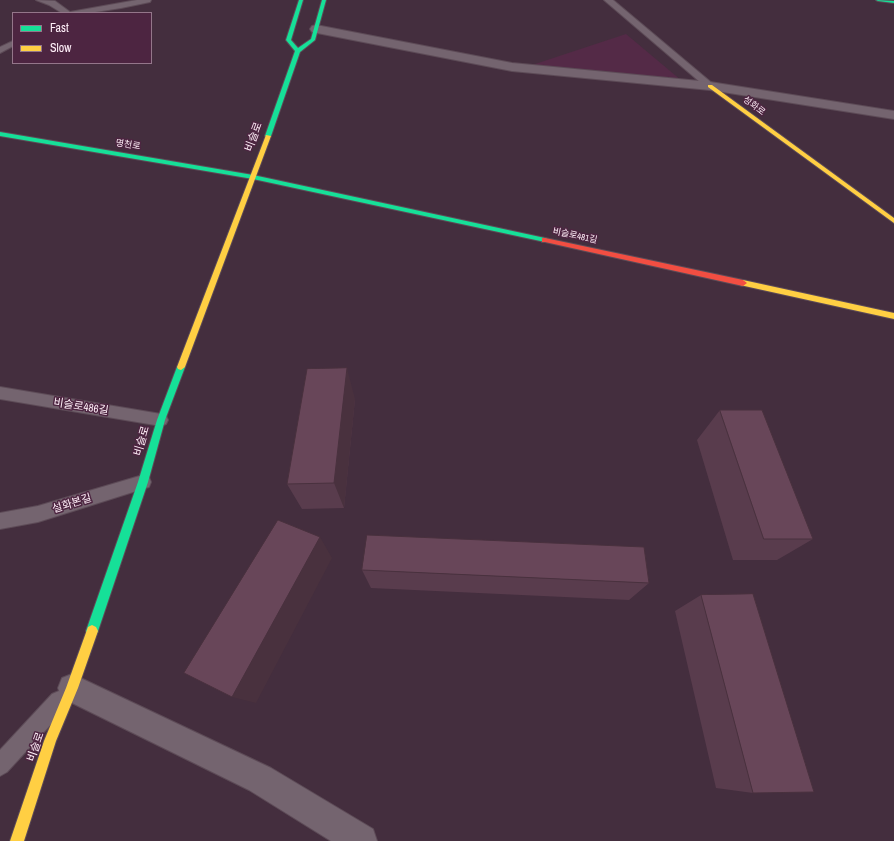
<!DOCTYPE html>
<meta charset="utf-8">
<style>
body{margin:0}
#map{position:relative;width:894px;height:841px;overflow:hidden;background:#442e3e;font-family:"Archivo Narrow",sans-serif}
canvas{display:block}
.legend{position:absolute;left:12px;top:12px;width:140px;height:52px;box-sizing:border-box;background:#4d2541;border:1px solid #94768a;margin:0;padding:5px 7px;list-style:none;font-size:12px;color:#ffeff8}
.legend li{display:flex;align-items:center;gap:8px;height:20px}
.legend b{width:20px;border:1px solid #94768a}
</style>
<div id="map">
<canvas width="894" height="841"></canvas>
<ul class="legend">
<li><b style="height:5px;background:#16e098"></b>Fast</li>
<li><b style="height:5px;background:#ffcf43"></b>Slow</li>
</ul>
</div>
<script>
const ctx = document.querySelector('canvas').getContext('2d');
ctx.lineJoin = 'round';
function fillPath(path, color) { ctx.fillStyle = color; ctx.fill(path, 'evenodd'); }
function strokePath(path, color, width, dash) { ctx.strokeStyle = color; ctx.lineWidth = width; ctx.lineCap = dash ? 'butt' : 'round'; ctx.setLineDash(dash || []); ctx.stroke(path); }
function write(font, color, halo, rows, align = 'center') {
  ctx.font = font + ' "Archivo Narrow","Noto Sans KR",sans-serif'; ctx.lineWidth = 3; ctx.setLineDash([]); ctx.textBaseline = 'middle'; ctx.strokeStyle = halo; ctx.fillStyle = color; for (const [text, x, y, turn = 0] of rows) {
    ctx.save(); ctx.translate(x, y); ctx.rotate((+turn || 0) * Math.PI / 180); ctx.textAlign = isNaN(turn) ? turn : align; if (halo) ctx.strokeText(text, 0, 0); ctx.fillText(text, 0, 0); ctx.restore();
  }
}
fillPath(new Path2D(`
 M626 34 682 81 523 68Z`), '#542a47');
const lane = new Path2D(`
 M36 0 55 1 70 12 137 0H151L150 2 121 8 89 13H62L49 5Z
 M604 0H613L713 84 715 86 713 88H707Z
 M13 41V46L0 53V47Z
 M0 387 161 414 166 416 168 420 166 424 161 426 0 399Z
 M143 475 149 477 151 482 149 487 38 522 0 529V513L38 506Z
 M59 691 66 694 69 701 66 708 7 772 0 776V750L52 694Z`);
const street = new Path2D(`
 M316 25 512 63 710 82 894 111V119L710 90 512 71 312 32 310 29 312 26Z
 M72 674 271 768 373 829 377 841H331L249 790 62 698 58 688 62 678Z`);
const fast = new Path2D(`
 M299 0H303L291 40 298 48 311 39 322 0H326L315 40 300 52 271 136 268 138 265 136 295 51 286 40Z
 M876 0 894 1V3L878 1Z
 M0 132 253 175 545 238 549 240 545 242 253 179 0 136Z
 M181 364 185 367 165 420 148 482 98 631 96 635 92 637 88 635 86 631 138 482 157 420 177 367Z`);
const slow = new Path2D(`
 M708 85H712L894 218V223L708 87Z
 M266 135 271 136 185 367 181 370 178 369 177 367Z
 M743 280 894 313V319L740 285 739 283Z
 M92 625 96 627 98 631 78 688 56 741 24 841H10L44 741 66 688 88 627Z`);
const jam = new Path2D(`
 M542 238H545L743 280 747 283 743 286 545 242H542Z`);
strokePath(lane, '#5d4b57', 2);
strokePath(street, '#5d4b57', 2);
strokePath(fast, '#5d4b57', 2);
strokePath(slow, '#5d4b57', 2);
strokePath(jam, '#5d4b57', 2);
fillPath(lane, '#74646f');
fillPath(street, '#74646f');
fillPath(fast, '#16e098');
fillPath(slow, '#ffcf43');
fillPath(jam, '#f24e42');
fillPath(new Path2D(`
 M355 399 344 508 302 509 287 484Z
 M720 410 813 539 777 560H733L697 440Z
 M362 570 649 583 629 600 371 588Z
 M701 595 753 793 716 788 675 611Z`), '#593c4d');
fillPath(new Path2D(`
 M347 368 355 399 344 508 334 483Z
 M320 537 332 558 256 703 232 697Z`), '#49313e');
const building = new Path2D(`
 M347 368 334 483 287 484 307 369Z
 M720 410H762L813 539H764Z
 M278 520 320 537 232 697 184 673Z
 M367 535 644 547 649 583 362 570Z
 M753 594 814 792 753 793 701 595Z`);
fillPath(building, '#684659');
strokePath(building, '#49313e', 1);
write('9px', '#ffeff8', '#4d2541', [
 ["성화로",754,106,37],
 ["명천로",128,145,9],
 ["비슬로481길",575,236,12]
]);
write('11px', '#ffeff8', '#4d2541', [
 ["비슬로",254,137,-70],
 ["비슬로486길",81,407,9],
 ["비슬로",142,441,-74],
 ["설화본길",72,504,-17],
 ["비슬로",36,747,-71]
]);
</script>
